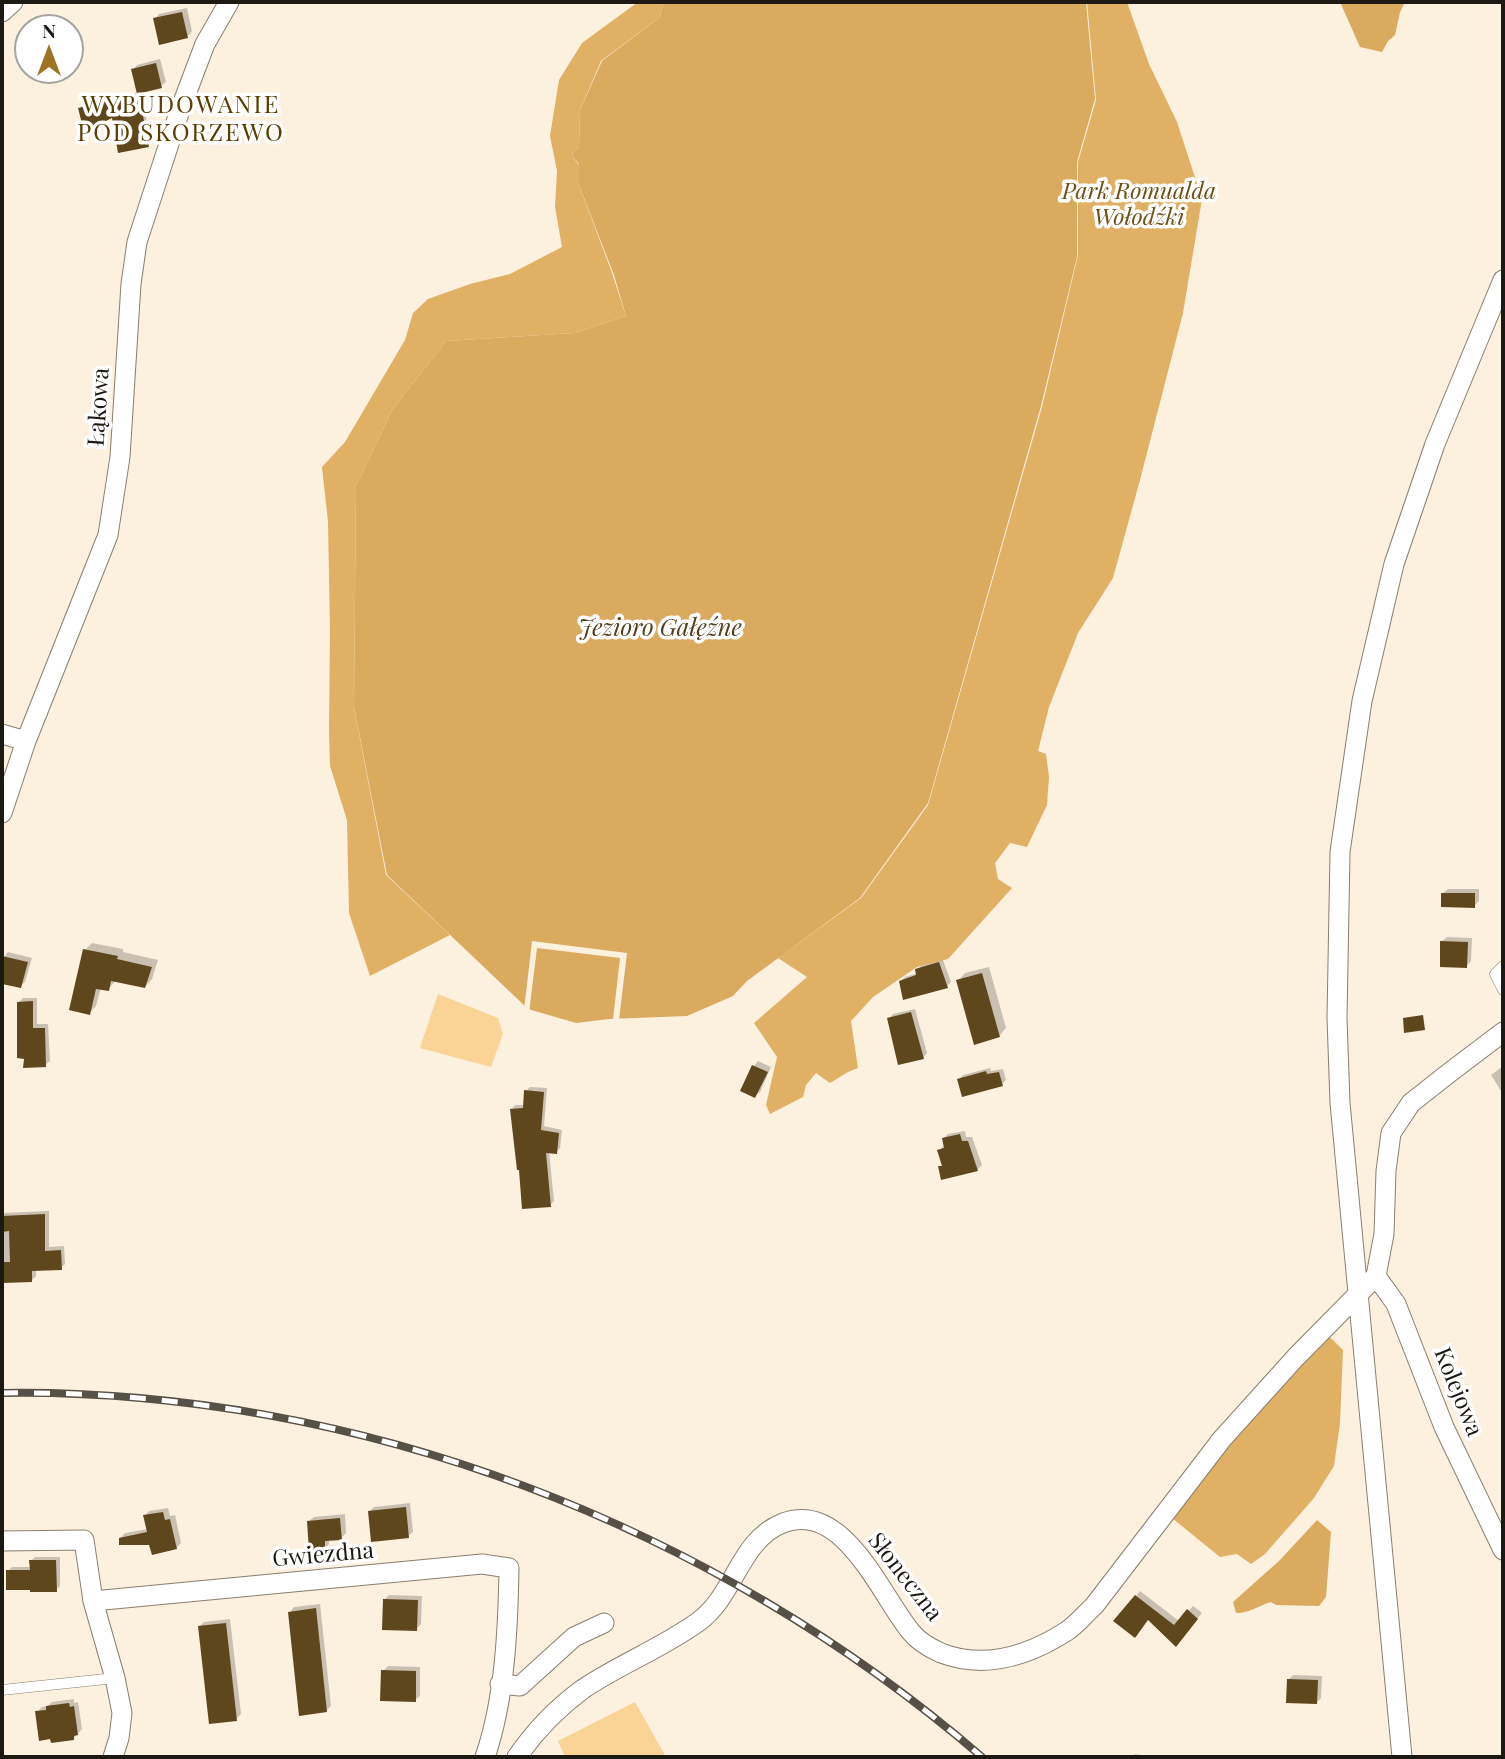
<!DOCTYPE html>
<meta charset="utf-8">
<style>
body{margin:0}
#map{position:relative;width:1505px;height:1759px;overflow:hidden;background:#fcf0df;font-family:"Playfair Display",serif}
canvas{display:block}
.frame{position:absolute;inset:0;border:4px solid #1c1812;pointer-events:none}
.north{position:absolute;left:14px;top:14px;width:70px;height:70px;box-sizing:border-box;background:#fff;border:2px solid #a4a3a0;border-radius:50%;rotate:0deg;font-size:19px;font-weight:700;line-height:28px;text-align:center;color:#1c1812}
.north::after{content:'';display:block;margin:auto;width:24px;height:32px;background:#9d7221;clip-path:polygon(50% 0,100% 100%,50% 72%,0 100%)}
</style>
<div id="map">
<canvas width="1505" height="1759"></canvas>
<div class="frame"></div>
<div class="north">N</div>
</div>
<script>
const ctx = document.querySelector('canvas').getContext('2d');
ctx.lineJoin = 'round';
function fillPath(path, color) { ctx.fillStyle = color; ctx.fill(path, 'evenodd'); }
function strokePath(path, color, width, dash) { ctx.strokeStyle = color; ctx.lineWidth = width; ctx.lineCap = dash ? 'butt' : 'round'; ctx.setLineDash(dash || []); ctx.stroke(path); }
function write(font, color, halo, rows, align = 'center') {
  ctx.font = font + ' "Playfair Display",serif'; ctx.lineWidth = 7; ctx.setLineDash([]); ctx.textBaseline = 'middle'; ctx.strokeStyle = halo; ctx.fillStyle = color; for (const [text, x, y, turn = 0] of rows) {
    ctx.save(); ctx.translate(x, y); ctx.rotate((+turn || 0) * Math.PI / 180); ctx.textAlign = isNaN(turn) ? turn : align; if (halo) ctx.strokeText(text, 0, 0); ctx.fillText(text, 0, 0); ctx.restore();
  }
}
fillPath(new Path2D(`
 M438 994 498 1018 503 1034 491 1067 420 1048Z
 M635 1702 666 1757H565L558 1741Z`), '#fad397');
fillPath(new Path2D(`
 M638 2H663L660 17 601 61 580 110 579 147 573 152 572 156 579 165V185L611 270 626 316 575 333 446 341 392 410 356 486 354 707 386 875 450 935 370 976 349 913 347 820 330 766 329 732 330 629 328 522 322 467 345 442 405 340 413 313 428 299 470 284 510 274 562 247 555 207 557 171 550 136 559 80 582 43Z
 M1087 2H1127L1149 64 1177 122 1202 199 1183 313 1140 480 1113 578 1078 633 1049 707 1038 751 1046 754 1049 777 1047 805 1027 847 1010 843 995 863 998 879 1012 888 948 959 917 967 873 997 851 1021 858 1068 848 1072 830 1083 816 1073 806 1085 803 1097 770 1114 766 1105 777 1057 754 1023 807 977 778 958 861 898 928 805 1042 407 1078 255V162L1096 100Z
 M1323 1332 1333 1340 1343 1350 1340 1423 1334 1466 1314 1498 1265 1554 1251 1564 1237 1554 1220 1557 1167 1514Z`), '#e0b164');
fillPath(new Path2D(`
 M663 2H1086L1095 99 1077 162V257L1041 406 928 803 860 898 747 981 733 996 687 1016 609 1019 576 1023 528 1009 387 875 354 707 356 486 392 410 446 341 575 333 626 316 614 275 579 185V164L572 156 573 152 579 147 580 110 602 61 660 17Z
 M1340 2H1405L1400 12 1395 35 1388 41 1382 52 1360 47Z
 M1317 1520 1331 1532 1326 1597 1319 1606 1276 1605 1271 1602C1257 1606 1251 1613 1236 1613L1233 1602 1280 1560Z`), '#daab5e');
fillPath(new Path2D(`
 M532 941 627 953 619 1020 613 1019 620 958 537 948 529 1013 526 1012 524 1010Z`), '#fcf0df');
fillPath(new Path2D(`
 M187 8 192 31 188 36 155 19 159 14Z
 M160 59 166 82 161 86 141 91 151 142 148 145 113 115 80 108 83 105 138 93 133 70 137 65Z
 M1448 889H1479V901L1474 906 1443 893Z
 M1447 937 1472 938 1471 961 1466 966 1442 941Z
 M92 943 123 949V952L158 960 152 979 145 987 116 980 108 990 101 988 96 1006 89 1013 85 950Z
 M8 952 32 958 25 982 20 986 2 982V965L4 957Z
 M943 960 951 982 947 986 901 981 905 977 918 973 917 970 921 966Z
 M989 967 1006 1028 999 1036 958 981 965 973Z
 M23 998H37V1024H48L50 1061 45 1065 19 1002Z
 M915 1009 927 1053 923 1058 889 1019 893 1014Z
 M758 1061 771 1067 760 1092 755 1096 754 1066Z
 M1503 1066V1094L1491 1075Z
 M990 1068 991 1071 1003 1069 1006 1080 1002 1084 959 1079 963 1075Z
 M530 1087 547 1088 544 1126 562 1130 560 1148 556 1152 549 1151 554 1201 550 1205 512 1109 515 1105H525L526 1091Z
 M965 1131 966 1137H972L982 1165 977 1170 940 1167 943 1164 939 1150 945 1145 943 1139 948 1134Z
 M49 1211V1247L64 1246 65 1264 61 1268 36 1269V1276L32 1280 2 1282V1213Z
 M410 1503 413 1532 408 1536 369 1512 374 1507Z
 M168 1508 170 1516 175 1515 181 1543 176 1548 120 1538 125 1533 148 1529 145 1516 149 1511Z
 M345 1514 346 1533 341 1538 329 1539V1544L325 1548 309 1521 314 1517Z
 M35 1557H60V1586L56 1590 8 1571 12 1567H31V1561Z
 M1140 1591 1179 1621 1193 1606 1202 1613 1180 1640 1148 1619 1136 1596Z
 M389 1595 422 1596 421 1624 416 1629 385 1599Z
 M320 1604 331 1706 326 1711 290 1612 294 1607Z
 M230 1619 241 1714 236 1719 199 1627 204 1622Z
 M388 1666 420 1667V1696L415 1700 383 1671Z
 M1293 1675 1322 1676 1321 1698 1316 1703 1289 1679Z
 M74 1699V1703L78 1702 82 1729 74 1738 37 1712 42 1707 48 1706 52 1702Z
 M1135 1754 1154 1757H1133Z`), '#0003');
fillPath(new Path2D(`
 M182 12 188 38 159 45 153 18Z
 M156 63 162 88 137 94 131 69Z
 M139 95 149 147 118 153 112 118 84 132 78 108Z
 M1441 893H1475V908L1441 907Z
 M1440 941 1468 942 1467 968 1440 967Z
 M83 949 118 956 117 959 152 967 145 988 111 981 109 991 96 989 90 1015 69 1010Z
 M2 956 28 962 21 988 2 984Z
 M939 962 948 988 903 1000 899 981 916 975 915 969Z
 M982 973 1000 1037 974 1045 956 980Z
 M33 1001V1028H45L46 1067 23 1068 24 1059 17 1058V1002Z
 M911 1012 924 1059 898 1065 887 1018Z
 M1423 1015 1425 1030 1404 1033 1403 1018Z
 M752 1065 768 1072 755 1098 740 1091Z
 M986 1071 987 1074 999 1072 1003 1086 962 1097 957 1079Z
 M524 1090 544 1092 541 1130 559 1133 557 1154 546 1153 551 1207 522 1209 519 1170H517L510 1109 523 1108Z
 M960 1134 962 1141H968L978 1171 941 1180 938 1166H942L937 1150 944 1148 942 1138Z
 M45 1214V1251L61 1250 62 1270 32 1271V1282L2 1283V1262H10L9 1231 2 1232V1216Z
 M406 1507 409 1538 371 1542 368 1511Z
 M163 1512 165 1520 170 1519 177 1549 152 1555 149 1545H119V1538L147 1532 143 1515Z
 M340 1518 342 1540 325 1541V1550L309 1551 307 1521Z
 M29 1560H56L57 1592H30V1590H6V1570H30Z
 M1135 1595 1174 1625 1187 1609 1198 1619 1176 1647 1148 1620 1135 1638 1113 1621Z
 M383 1599 418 1600 417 1631 382 1630Z
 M316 1608 327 1712 299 1716 288 1612Z
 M226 1623 237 1721 209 1724 198 1626Z
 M381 1670 416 1671V1702L380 1701Z
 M1287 1679 1318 1680 1317 1704 1286 1703Z
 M69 1703 70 1707 74 1706 78 1735 74 1736V1740L51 1743 50 1739 39 1741 35 1711 46 1710V1706Z`), '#5e461d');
const service = new Path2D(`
 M1503 966 1495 974 1503 990
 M2 1690 115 1678`);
const minor = new Path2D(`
 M2 12 13 2
 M2 734 26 741
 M2 813 26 741 108 535 120 457 131 284 137 242 180 110 205 44 229 2
 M1376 1276 1396 1304 1444 1427 1503 1550
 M1376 1276 1384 1234 1386 1171 1391 1133 1411 1103 1449 1073 1503 1032
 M2 1541 84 1540 93 1601 115 1678 122 1713 119 1738 113 1757
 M93 1601 482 1564 509 1568C508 1629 505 1699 485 1757
 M500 1684 520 1686 574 1637 604 1623
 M517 1757C535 1731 557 1708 583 1689 620 1664 662 1648 698 1622 735 1596 739 1540 783 1523 844 1500 881 1596 911 1632 918 1641 930 1648 941 1653 985 1670 1028 1656 1067 1631 1077 1624 1085 1614 1094 1606L1222 1439 1296 1357 1376 1276
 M1402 1757 1340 1103 1337 1018 1340 852 1362 701 1394 564 1435 444 1503 280`);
strokePath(service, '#897f6f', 11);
strokePath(minor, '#897f6f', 21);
strokePath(service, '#fff', 10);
strokePath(minor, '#fff', 19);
const rail = new Path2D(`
 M2 1393C358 1388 713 1525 982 1757`);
strokePath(rail, '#565047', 8);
strokePath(rail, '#fff', 5, [16]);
write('italic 23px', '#6f4f14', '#fff', [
 ["Park Romualda",1139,192],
 ["Wołodźki",1139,218]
]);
write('23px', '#1c1812', '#fff', [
 ["Łąkowa",99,407,-86],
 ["Kolejowa",1458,1392,68],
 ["Gwiezdna",323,1555,-5],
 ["Słoneczna",905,1577,52]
]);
ctx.letterSpacing = '2px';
write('24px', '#5b3d00', '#fff', [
 ["WYBUDOWANIE",181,106],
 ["POD SKORZEWO",181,134]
]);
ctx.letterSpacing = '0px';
write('italic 24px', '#523e1d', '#fff', [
 ["Jezioro Gałęźne",660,629]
]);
</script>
